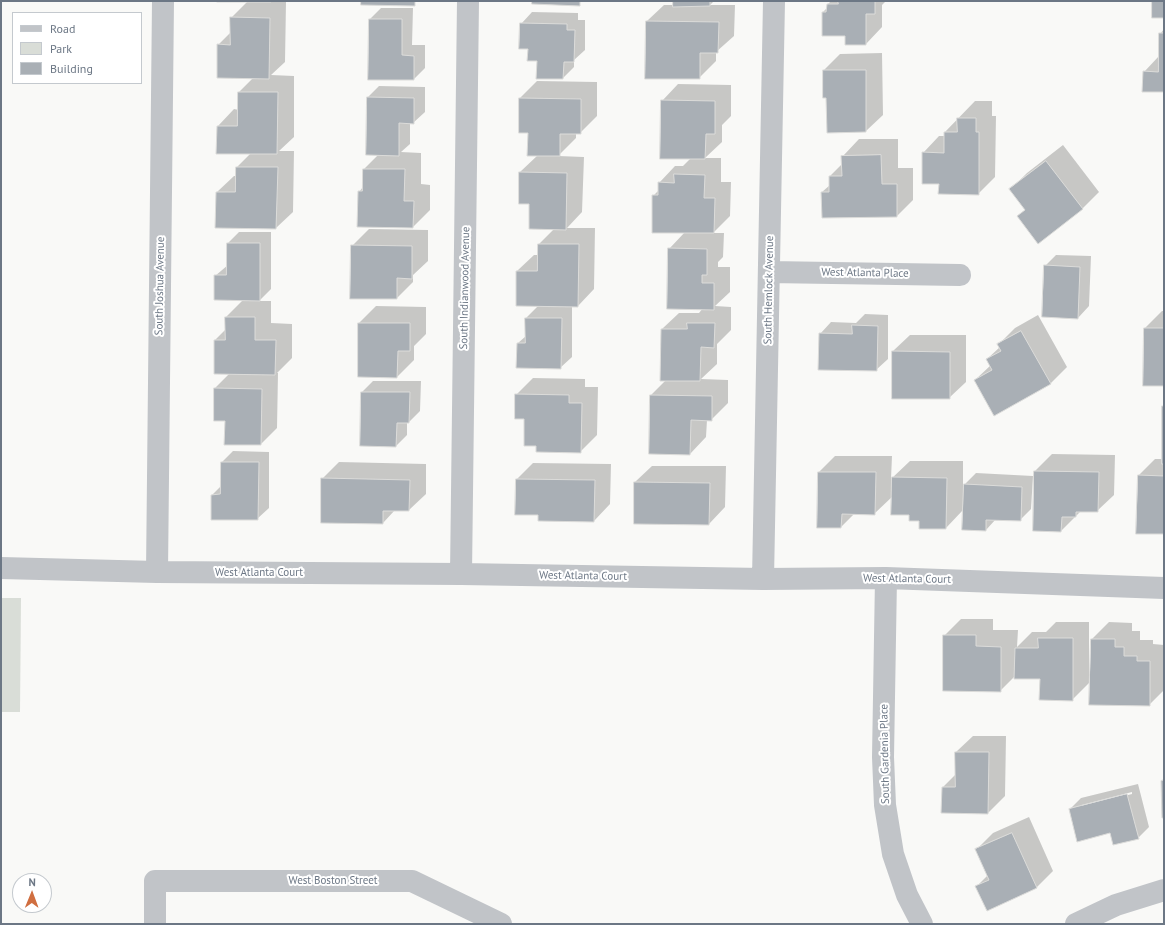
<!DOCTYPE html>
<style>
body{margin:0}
#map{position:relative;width:1165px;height:925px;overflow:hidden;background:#f9f9f7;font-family:"PT Sans",sans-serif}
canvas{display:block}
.frame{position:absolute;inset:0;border:2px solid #6c7785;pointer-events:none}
.legend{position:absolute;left:12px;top:12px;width:130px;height:72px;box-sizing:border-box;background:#fff;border:1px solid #c4c9ce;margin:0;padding:5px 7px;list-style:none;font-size:12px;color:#6c7785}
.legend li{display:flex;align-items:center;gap:8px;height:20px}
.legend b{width:20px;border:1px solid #c4c9ce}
.north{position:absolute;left:12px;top:873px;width:40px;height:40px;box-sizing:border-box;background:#fff;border:1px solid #c4c9ce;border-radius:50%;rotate:1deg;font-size:11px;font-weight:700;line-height:16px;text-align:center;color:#6c7785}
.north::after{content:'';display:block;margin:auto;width:14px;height:18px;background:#d06e40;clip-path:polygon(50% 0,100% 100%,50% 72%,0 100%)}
</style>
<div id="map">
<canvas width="1165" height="925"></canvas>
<div class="frame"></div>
<ul class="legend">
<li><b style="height:5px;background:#c1c4c8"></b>Road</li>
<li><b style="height:11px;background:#d9ddd7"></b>Park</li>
<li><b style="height:11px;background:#a9afb5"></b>Building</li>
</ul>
<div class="north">N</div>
</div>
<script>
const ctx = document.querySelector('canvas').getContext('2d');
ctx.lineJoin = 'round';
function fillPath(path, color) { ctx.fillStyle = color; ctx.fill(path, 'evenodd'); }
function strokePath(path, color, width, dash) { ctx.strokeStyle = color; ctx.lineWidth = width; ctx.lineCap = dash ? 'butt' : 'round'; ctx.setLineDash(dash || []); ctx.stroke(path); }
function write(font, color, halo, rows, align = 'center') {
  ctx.font = font + ' "PT Sans",sans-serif'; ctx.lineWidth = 4; ctx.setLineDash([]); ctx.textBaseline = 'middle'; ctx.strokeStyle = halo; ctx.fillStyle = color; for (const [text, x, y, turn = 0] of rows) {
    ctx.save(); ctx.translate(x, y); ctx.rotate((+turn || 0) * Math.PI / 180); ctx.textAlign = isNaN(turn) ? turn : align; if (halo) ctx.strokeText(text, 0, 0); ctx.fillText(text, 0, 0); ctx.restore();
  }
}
fillPath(new Path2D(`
 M1 598H21L20 712H1Z`), '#d9ddd7');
fillPath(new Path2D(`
 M218 1H270L286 2 285 62 271 75 294 76V137L279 151H294L293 212 276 228 217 192 234 176H237V167L251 153 218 126 234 109 239 110V92L253 78 218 45 231 32V18L248 1Z
 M674 1H714L710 5H735L734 36 716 52V61L699 78 647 21 664 5H674Z
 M831 1H886L882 5V27L866 44 846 35 823 12 827 8 828 4Z
 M381 8H413L412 45H425V68L414 79 370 19Z
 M532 12 578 13V20H585V50L574 60V67L563 78 538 60 529 48 521 24Z
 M1164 29V91L1144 72 1159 56 1160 34Z
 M882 53 883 115 866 131 828 132 827 97 824 70 840 54Z
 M537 81 597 82V116L580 133H576V138L558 156 584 157 582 212 567 228H595L594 289 578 306H572V357L560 368 518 343 526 336V318L539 305 517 271 534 255H539V244L554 229 530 203 520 172 538 155 529 132 520 98Z
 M678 84 731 85V116L722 125V142L705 158H721V182H731L730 216 713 233H724L723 257 718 262V267H730V292L715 306 731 307V330L717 344V364L701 379 728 380V403L711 420H707L706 437 690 454 651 395 666 380 662 329 679 313H699L703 308 669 249 685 232 653 196 659 190V183L675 166H683L691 158 662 101Z
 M379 86 425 87V112L413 123H410V144L401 152 421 153V184L430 185V210L413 227 359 192 363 187 364 169 378 155 368 97Z
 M975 101H992V116H996L995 177 978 194 940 183 923 153 939 136H945V132Z
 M859 139H898V168H913V200L897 216 822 192 830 185V176L843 163V156Z
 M1063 145 1099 192 1082 209 1018 216 1026 209 1011 189 1027 173Z
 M369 229 428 230V261L413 275V282L397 298 352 246Z
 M239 232H271V289L259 301H271V323L292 324V358L277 373H278L277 428 261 444 226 420 215 388 230 373 215 340 226 329V317L243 300 215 276 228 265V243Z
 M1056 255 1091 256 1089 306 1078 318 1045 266Z
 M376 306 426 307V334L414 346V360L397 377 359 376V323Z
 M1162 311H1164V385H1144L1145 328Z
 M865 314 888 315V359L876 370 820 334 831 322 856 323Z
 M1038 315 1067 367 1050 384 975 380 991 365 987 359 1000 347 998 345 1015 328Z
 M910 335H966V382L949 398 893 351Z
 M533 378 585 379V387H598L597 435 580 452 537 445 516 395Z
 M373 381H421L420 411 409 422H407V435L396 446 362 392Z
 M1163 406H1164V533L1138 476 1155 459H1163Z
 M233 451 269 452V508L257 519 212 495 222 485V462Z
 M1052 454 1115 455 1114 495 1097 511H1081L1061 531 1034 530 1035 471Z
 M835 456H892L891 479 910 461H963V486L976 473 1033 476 1031 509 1020 520 996 519 986 530 963 510 946 528 921 520 910 514 893 496 874 514H854L841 527 819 472Z
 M339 462 426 464V494L409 510H395L383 523 322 479Z
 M533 463 611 464 610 504 594 521 539 514 517 479Z
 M652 466H726L725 507 709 524 635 482Z
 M961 619H993V630H1018L1017 647 1032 632H1046L1056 622H1089V683L1072 700 1041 678 1015 676 1000 691 944 636Z
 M1109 622 1132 623V631H1140V640H1153V644L1164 645V690L1149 705 1092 639Z
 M973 736H1006L1005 796 988 813 943 787 956 774V752Z
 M1138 784 1149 827 1138 838 1111 832 1070 809 1081 798ZM1132 792V794L1082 807V805Z
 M1029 817 1053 871 1037 887 977 886 988 875 976 850 993 833Z`), '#0003');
const building = new Path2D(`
 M217 1H271V2H217Z
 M361 1H415V6L361 5Z
 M532 1H580V6L532 4Z
 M673 1H710V6L673 7Z
 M838 1H875V14H866V45H845V36H822V12H826L827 4H838Z
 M1152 1H1164V18H1152Z
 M230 17 270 18 269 79 217 78V44L230 45Z
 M369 19H402V55L414 56V80H368Z
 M646 21 719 22 718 53H700V79H645Z
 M520 23 567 24V30H575L574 62H564L563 79H536L537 61H527L528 49H519Z
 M1159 33H1164V92H1142L1143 71 1158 72Z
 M823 70H866V132L827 133 826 98H823Z
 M238 92H278L277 154H216L217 126H237Z
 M367 97 414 98V124L399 123V156L366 155Z
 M519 98 581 99V134H560V156H527L528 133H519Z
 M661 100 715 101V134H706L705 159H660Z
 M957 118H976V132H979V195L938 194 939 184H922V152L944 153V132H957Z
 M881 155 882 184H897V217L822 218 821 192H829V176H842L841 156Z
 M1046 161 1083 209 1038 244 1017 216 1025 210 1009 189Z
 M236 167H278L276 229 215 228 216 192H235Z
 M363 169H405L404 201H414L413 228 357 227 358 191H362Z
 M519 172 567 173 566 230 529 229V204H519Z
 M674 174 705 175 704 198H715L714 233H652V195H658V182L674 183Z
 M227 243H260V301L214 300V275H226Z
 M538 244H579L578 307 516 306V271H537Z
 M351 245 412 246V279L397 278V299H350Z
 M668 248 707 249V275H702V283H714V310L667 309Z
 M1044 265 1080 267 1078 319 1042 317Z
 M225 317H255V340H276L275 375 214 374V340H225Z
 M525 318H562L561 369 516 368 517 343H525Z
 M358 323H410V351H398L397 378 358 377Z
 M687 323H715L714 348 701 347 700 381H660L661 329H687Z
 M852 325 878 326 877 371 818 370 819 333 852 334Z
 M1144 328H1164V386H1143Z
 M1021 331 1051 384 994 416 974 380 992 370 986 359 1001 351 997 344Z
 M892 351 950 352V399H892Z
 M214 388 262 389 261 445H224L225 421H214Z
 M361 392H410L409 423H397L396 447 360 446Z
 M515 394 569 395V403H582L581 453 536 452V446H524V419H515Z
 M650 395 712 396V421L691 420 690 455 649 454Z
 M1162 406H1164V464H1162Z
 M221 462H259L258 520H211V495L220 494Z
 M1034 471 1099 472 1098 512H1076V517H1062L1061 532 1033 531Z
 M818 472H876L875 515 842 514 841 528H817Z
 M1138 475 1164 476V534H1136Z
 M892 477 947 478 946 529H919V521H909V515H891Z
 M321 478 410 480 409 511H383V524L321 523Z
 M516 479 595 480 594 522 538 521V515H515Z
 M634 482 710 483 709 525 634 524Z
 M964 484 1022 487 1021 521 986 520V531L962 530Z
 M943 635H976V646L1001 647V692L943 691Z
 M1038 638H1073V701L1039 700 1040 679H1014L1015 648H1038Z
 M1091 639H1115V647H1124V656H1137V661H1150V706L1089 705Z
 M955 752H989L988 814 941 813 942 787H955Z
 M1164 780V818H1162L1161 781Z
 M1127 794 1139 839 1113 845 1110 833 1077 842 1069 809Z
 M1012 833 1037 888 987 911 975 886 989 880 975 849Z`);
fillPath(building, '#a9afb5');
strokePath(building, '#dbdbd9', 1);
strokePath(new Path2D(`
 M769 272 960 275
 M1 568 157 572 461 574 763 579 886 578 1164 588
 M157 572 163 1
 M461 574 468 1
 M886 578 883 757 885 805 893 854 907 895 922 924
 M763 579 774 1
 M155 924V881H412L501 924
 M1076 924 1116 905 1164 890`), '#c1c4c8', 22);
write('11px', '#6c7785', '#fff', [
 ["West Atlanta Place",865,273,1],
 ["South Joshua Avenue",160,286,-89],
 ["South Indianwood Avenue",465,288,-89],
 ["South Hemlock Avenue",769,290,-89],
 ["West Atlanta Court",259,573],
 ["West Atlanta Court",583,576,1],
 ["West Atlanta Court",907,579,1],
 ["South Gardenia Place",885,754,-91],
 ["West Boston Street",333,881]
]);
</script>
